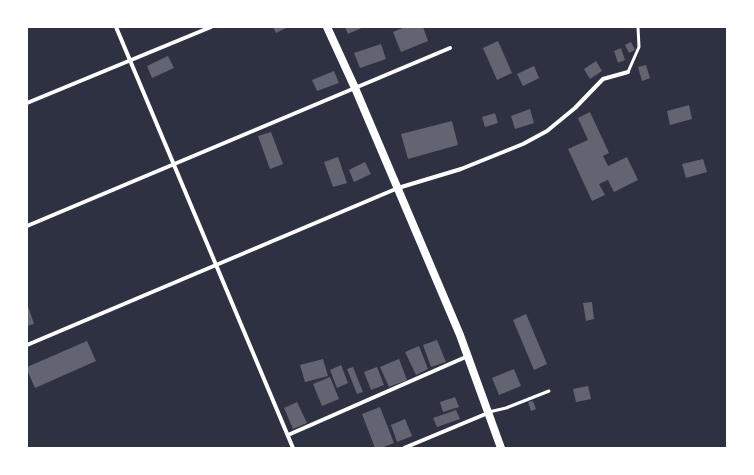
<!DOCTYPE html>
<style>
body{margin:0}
#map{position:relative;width:754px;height:475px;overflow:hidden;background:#2d3142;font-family:Barlow,sans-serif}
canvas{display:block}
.frame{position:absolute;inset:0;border:28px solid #fff;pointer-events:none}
</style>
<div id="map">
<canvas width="754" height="475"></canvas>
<div class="frame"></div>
</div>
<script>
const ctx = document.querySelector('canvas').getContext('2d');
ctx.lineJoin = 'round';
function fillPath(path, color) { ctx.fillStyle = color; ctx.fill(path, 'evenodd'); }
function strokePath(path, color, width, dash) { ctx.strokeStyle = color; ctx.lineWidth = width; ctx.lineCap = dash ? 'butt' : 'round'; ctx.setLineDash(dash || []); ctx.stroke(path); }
fillPath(new Path2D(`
 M273 27H288L276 33Z
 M345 27H364L348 34Z
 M405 27H423L428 41 401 52 393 32Z
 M498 41 512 73 497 80 483 48Z
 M631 42 635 50 629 53 625 45Z
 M381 44 386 59 360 68 354 53Z
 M621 48 625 60 618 63 614 51Z
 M168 56 174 68 152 78 147 66Z
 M596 61 602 71 590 79 584 69Z
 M646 65 650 78 642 81 638 67Z
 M534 66 539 78 523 86 517 74Z
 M334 71 339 83 317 91 312 80Z
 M689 105 692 119 670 125 667 111Z
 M530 109 534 123 515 129 511 116Z
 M590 112 609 153 603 156 608 166 627 157 638 180 614 192 608 180 599 184 605 195 592 201 568 149 588 140 578 118Z
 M495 113 498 123 485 127 482 117Z
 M452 121 458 145 408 159 401 134Z
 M271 132 283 164 270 169 258 136Z
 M338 157 347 183 333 187 324 162Z
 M703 159 707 172 686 178 682 164Z
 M365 162 371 174 354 182 349 170Z
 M592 302 594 319 586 321 583 303Z
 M27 303 34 324 27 326Z
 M526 314 547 364 534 370 513 320Z
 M437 340 446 362 431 367 423 345Z
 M87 341 96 361 35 388 27 370V367Z
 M419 346 428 369 416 375 405 352Z
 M323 359 328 376 305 382 300 365Z
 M399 359 407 380 389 387 380 367Z
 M341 365 348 383 337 388 330 370Z
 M353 367 363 392 357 394 347 369Z
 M377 367 384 385 371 390 364 372Z
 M514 369 521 386 499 395 492 378Z
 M330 377 339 399 322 406 313 384Z
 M588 386 591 399 576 402 573 389Z
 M455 397 459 407 443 412 440 402Z
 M533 401 536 409 531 411 528 402Z
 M297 402 307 423 293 429 284 408Z
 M380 407 394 443 381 448H375L362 414Z
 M456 410 460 419 437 427 433 418Z
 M405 419 412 436 397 442 391 425Z`), '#626471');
strokePath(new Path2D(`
 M628 72 639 47 638 27
 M489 412 506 408 549 391`), '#fff', 3);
strokePath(new Path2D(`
 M116 27 293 448
 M27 103 211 27
 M27 226 450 48
 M27 345 398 188 461 169 523 144 547 131 575 108 603 79 628 72
 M288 435 468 356
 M404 448 488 413`), '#fff', 4);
strokePath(new Path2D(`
 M327 27 355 88 460 335 501 448`), '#fff', 8);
</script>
